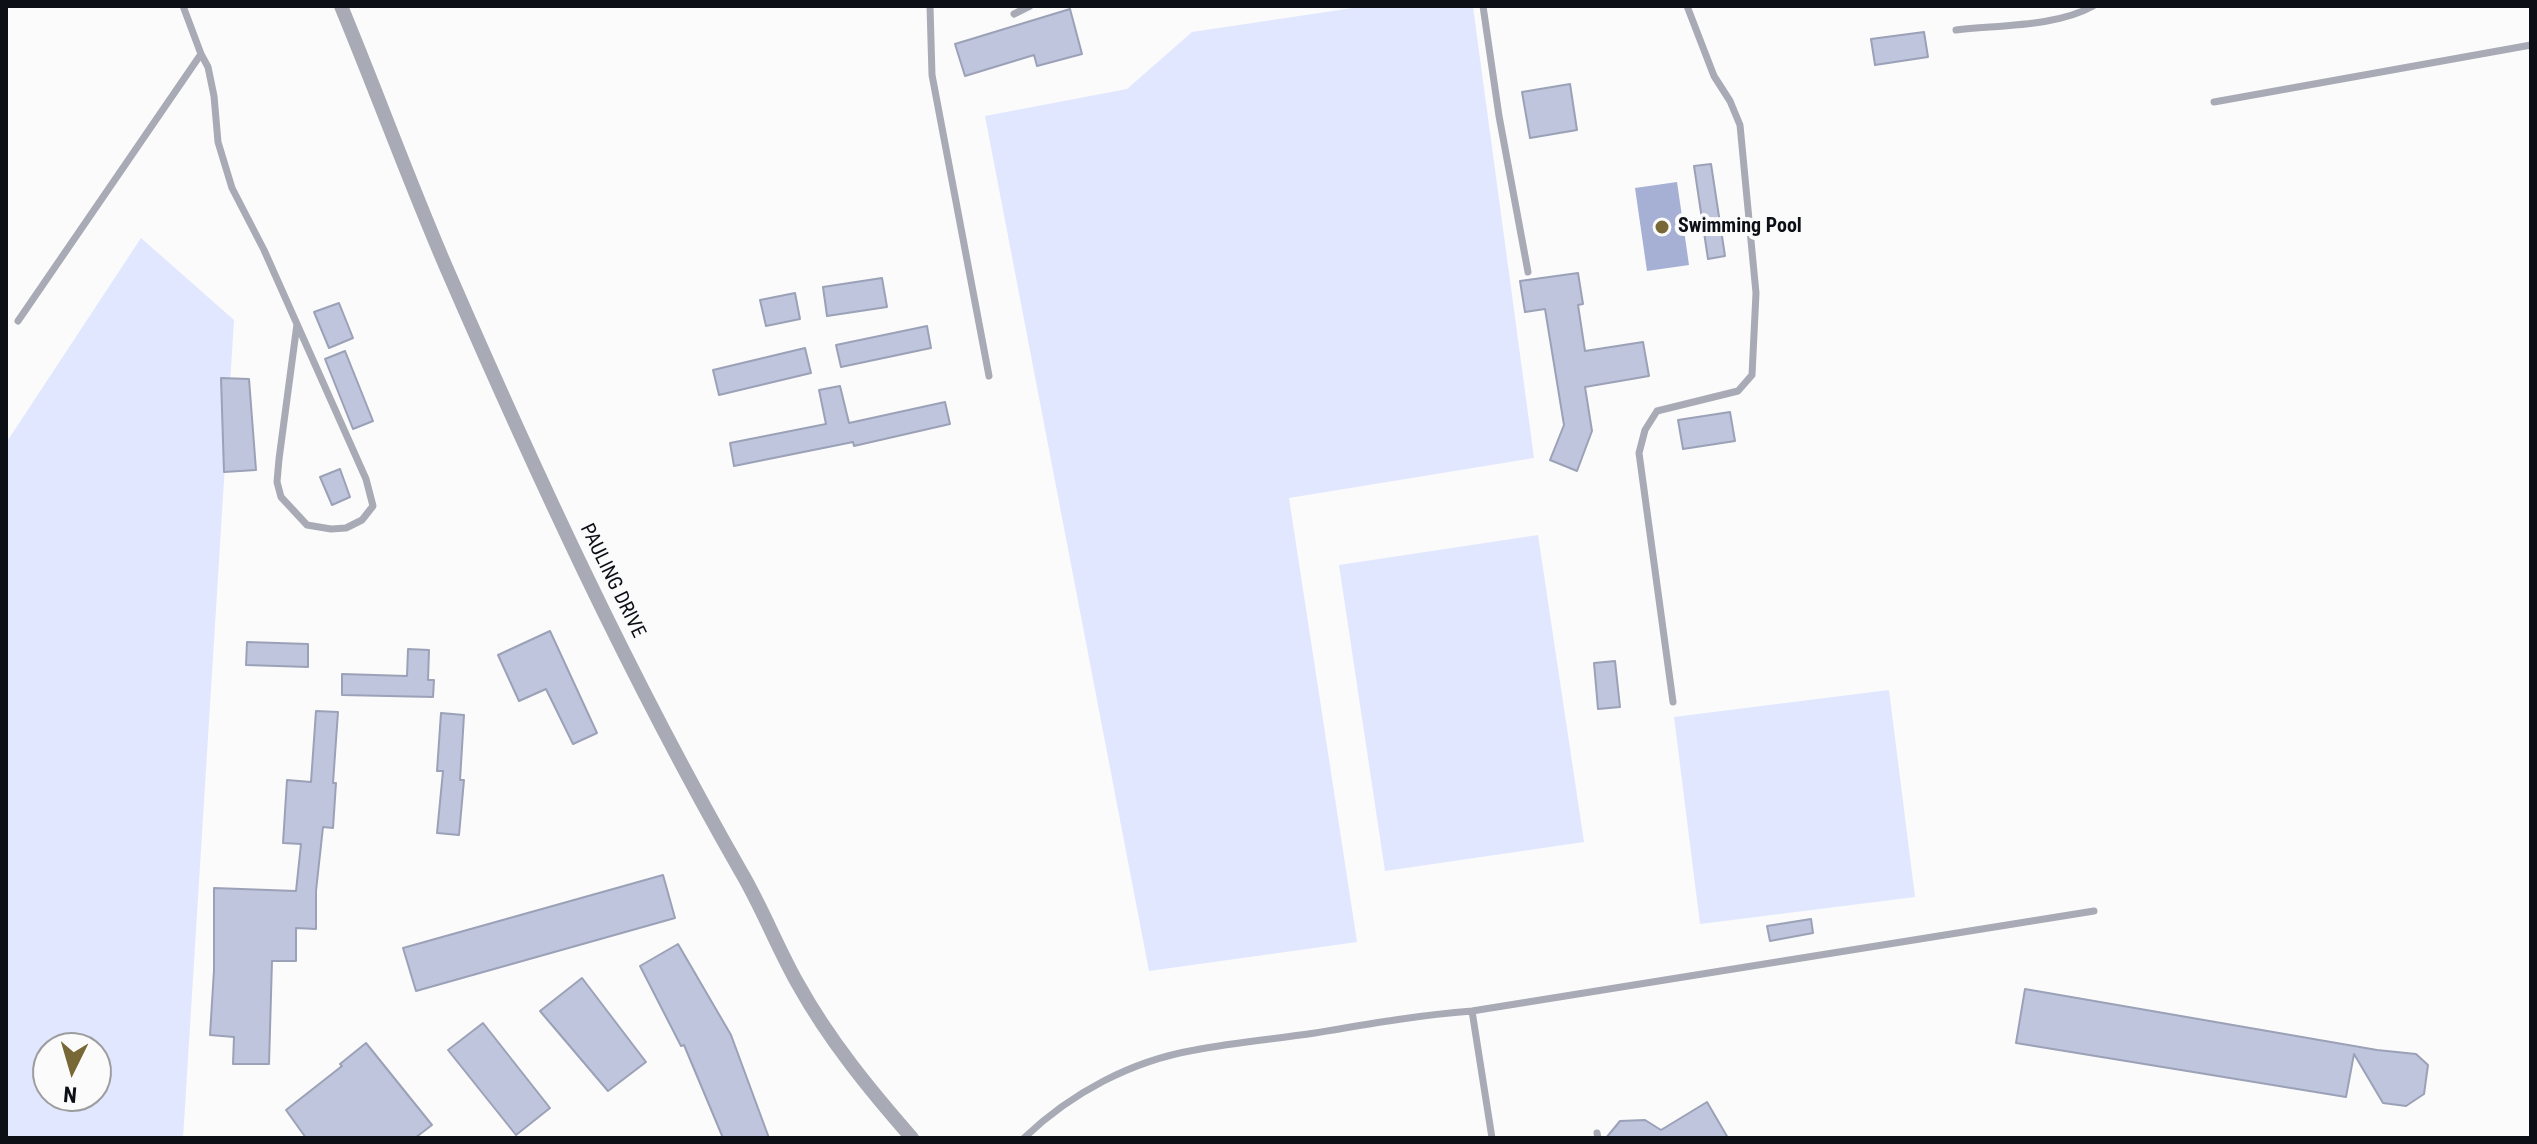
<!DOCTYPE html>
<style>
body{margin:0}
#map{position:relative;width:2537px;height:1144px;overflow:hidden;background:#fbfbfb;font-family:"Roboto Condensed",sans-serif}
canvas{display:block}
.frame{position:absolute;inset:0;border:8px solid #0d0f16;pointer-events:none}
.north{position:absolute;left:32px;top:1032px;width:80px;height:80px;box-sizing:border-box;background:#fbfbfb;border:2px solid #9c9d9f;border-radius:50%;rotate:185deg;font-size:22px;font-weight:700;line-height:32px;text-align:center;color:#0d0f16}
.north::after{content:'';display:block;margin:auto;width:28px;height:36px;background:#776836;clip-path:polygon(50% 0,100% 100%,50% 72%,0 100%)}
</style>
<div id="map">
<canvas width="2537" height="1144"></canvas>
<div class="frame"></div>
<div class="north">N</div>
</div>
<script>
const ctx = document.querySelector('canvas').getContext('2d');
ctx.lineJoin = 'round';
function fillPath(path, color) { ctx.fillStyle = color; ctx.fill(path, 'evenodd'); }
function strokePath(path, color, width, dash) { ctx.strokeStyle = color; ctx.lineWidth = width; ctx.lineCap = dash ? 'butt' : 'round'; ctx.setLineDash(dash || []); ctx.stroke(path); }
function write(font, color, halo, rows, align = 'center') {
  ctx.font = font + ' "Roboto Condensed",sans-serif'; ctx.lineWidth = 8; ctx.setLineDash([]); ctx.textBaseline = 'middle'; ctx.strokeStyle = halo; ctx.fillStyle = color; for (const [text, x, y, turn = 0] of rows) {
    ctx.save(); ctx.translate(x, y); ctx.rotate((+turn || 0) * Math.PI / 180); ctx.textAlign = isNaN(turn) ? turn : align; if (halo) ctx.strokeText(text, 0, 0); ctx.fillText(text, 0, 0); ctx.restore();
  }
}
fillPath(new Path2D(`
 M1366 6 1473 7 1534 458 1289 498 1357 942 1149 971 985 116 1127 89 1192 32Z
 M141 238 234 320 183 1138H6V443ZM48 1048H96V1096H48Z
 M1538 535 1584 842 1385 871 1339 565Z
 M1889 690 1915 897 1700 924 1674 717Z`), '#e1e7fe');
fillPath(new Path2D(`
 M1677 182 1689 265 1647 271 1635 188Z`), '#a6afd4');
const building = new Path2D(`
 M1070 9 1082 54 1037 66 1034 55 965 76 955 44Z
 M1924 32 1928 57 1875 65 1871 39Z
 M1570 84 1577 130 1530 138 1522 92Z
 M1711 164 1725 256 1708 259 1694 166Z
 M1578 273 1583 304 1578 305 1585 351 1643 342 1649 376 1585 387 1592 431 1577 471 1550 460 1564 425 1545 309 1525 312 1520 281Z
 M882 278 887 307 827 316 823 287Z
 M795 293 800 319 766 326 760 300Z
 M339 303 353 338 329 348 314 312Z
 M927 326 931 348 841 367 836 345Z
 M805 348 811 373 719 395 713 370Z
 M345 351 373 421 353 429 325 359Z
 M221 378 249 379 256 470 224 472Z
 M840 386 849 423 945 402 950 424 854 446 853 442 734 466 730 443 826 424 819 390Z
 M1730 412 1735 441 1683 449 1678 420Z
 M340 469 350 497 332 505 320 477Z
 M550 631 597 733 573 744 546 689 519 701 498 655Z
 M247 642 308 644V667L246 665Z
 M408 649 429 650 428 680H434L433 697 342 695V674L407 676Z
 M1615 661 1620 707 1598 709 1594 663Z
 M316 711 338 712 333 783H336L333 828 323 827 316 891V929L296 928V961H272L269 1064H233L234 1037 210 1035 214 970V888L296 891 301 844 283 843 287 780 311 782Z
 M441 713 464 715 460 780H464L459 835 437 833 443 771H437Z
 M663 875 675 918 416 991 403 948Z
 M1811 919 1813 933 1770 941 1767 926Z
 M678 944 731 1035 769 1138H723L684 1045 681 1046 640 966Z
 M582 978 646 1062 608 1091 540 1011Z
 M2025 989 2377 1050 2416 1054 2428 1065 2424 1094 2406 1106 2383 1103 2354 1054 2346 1097 2016 1043Z
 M483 1023 550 1108 516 1135 448 1050Z
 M366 1043 432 1125 415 1138H306L286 1110 342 1066 340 1064Z
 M1707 1102 1728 1138H1606L1620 1121 1645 1120 1661 1130Z`);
fillPath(building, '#bfc5dc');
strokePath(building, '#9ba1b7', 2);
strokePath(new Path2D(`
 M930 6 932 75 989 376
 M1483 6 1499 116 1528 272
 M1014 14 1030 6
 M1956 30C1998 25 2056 27 2093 6
 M201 54 208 67 214 96 218 142 232 188 264 250 366 479 373 506 362 520 346 528 331 529 307 525 281 497 277 482 279 459 297 324
 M2214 102 2531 45
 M18 321 201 54 183 6
 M1673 702 1639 453 1645 430 1657 411 1738 391 1752 375 1756 293 1740 125 1730 101 1714 76 1687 6
 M1472 1011 1492 1138
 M1597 1133 1598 1138
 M1024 1138C1071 1093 1131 1061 1195 1050 1235 1042 1275 1039 1315 1033 1368 1024 1419 1015 1472 1011L2094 911`), '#a8abb5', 7);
strokePath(new Path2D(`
 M341 6C377 93 409 181 446 267 535 472 629 676 740 870 762 907 777 947 798 984 829 1040 870 1090 912 1138`), '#a8abb5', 14);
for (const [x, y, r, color] of [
 [1662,227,8,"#776836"]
]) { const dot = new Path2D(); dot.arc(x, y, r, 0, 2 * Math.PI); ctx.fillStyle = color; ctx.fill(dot); strokePath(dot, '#fbfbfb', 3); }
write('bold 20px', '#0d0f16', '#fbfbfb', [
 ["Swimming Pool",1678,227]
], 'left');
write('20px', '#0d0f16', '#fbfbfb', [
 ["PAULING DRIVE",612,581,64]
]);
</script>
